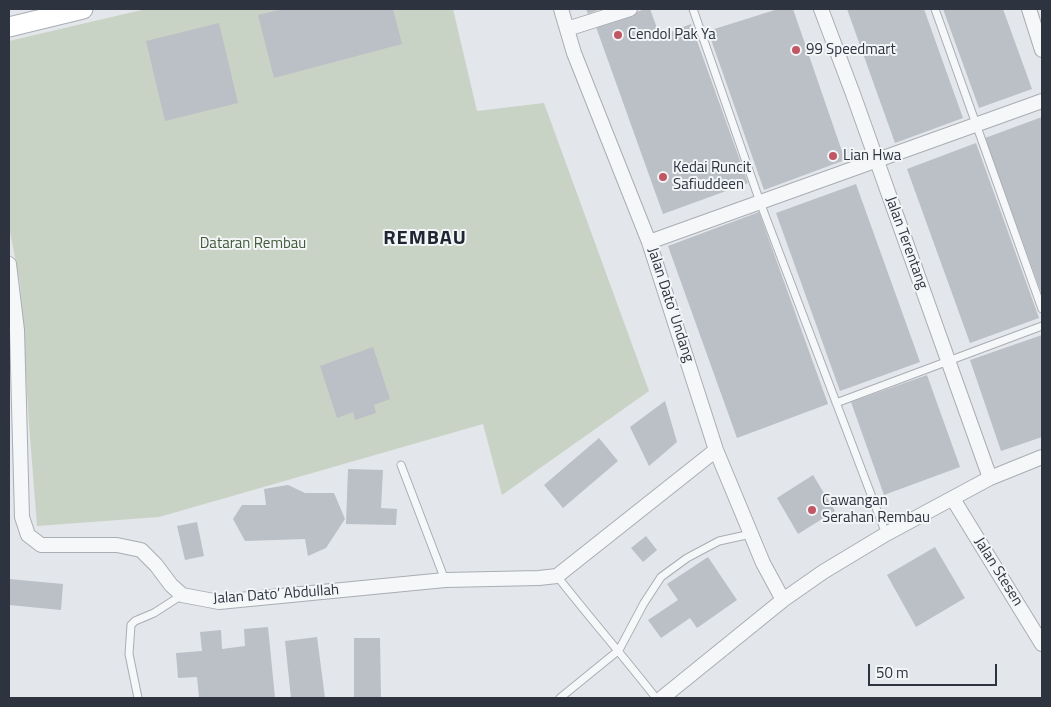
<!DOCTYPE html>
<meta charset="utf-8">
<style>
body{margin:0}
#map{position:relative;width:1051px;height:707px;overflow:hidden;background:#e3e6ea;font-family:"Titillium Web",sans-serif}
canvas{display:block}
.frame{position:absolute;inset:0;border:10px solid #2d3440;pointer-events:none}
.scale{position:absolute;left:868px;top:664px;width:129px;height:22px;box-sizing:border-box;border:2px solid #2d3440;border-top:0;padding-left:6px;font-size:15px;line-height:18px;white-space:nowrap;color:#2d3440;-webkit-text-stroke:4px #f3f5f7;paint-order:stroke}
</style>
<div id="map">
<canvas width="1051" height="707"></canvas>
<div class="frame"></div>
<div class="scale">50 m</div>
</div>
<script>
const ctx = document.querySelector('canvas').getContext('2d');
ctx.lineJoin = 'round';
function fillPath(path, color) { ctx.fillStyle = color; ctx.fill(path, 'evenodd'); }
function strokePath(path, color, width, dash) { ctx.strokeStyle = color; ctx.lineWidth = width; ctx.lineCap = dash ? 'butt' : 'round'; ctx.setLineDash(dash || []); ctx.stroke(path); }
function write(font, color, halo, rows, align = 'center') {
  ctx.font = font + ' "Titillium Web",sans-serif'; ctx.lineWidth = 4; ctx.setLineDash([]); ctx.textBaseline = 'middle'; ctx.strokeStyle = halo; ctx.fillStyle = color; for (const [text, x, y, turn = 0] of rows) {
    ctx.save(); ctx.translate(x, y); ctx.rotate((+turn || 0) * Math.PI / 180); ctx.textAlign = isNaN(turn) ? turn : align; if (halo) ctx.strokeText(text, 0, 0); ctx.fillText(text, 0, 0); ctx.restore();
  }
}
fillPath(new Path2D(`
 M146 9H453L477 111 544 103 649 391 502 495 483 424 159 517 37 526 29 424 20 283 9 227V41Z`), '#c9d3c5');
fillPath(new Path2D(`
 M283 9H393L402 44 274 78 258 15Z
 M586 9H601L588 14Z
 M645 9H650L660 36 691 24 748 183 663 214 596 27Z
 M778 9H793L845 160 764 190 708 31Z
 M847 9H924L963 118 895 143Z
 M943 9H1003L1032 89 979 108Z
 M219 23 238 103 165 121 146 41Z
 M1042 117V295L985 138Z
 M976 143 1039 318 970 343 907 169Z
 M856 184 920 362 840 391 776 213Z
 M759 212 828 404 737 438 668 246Z
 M1042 335V437L1001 451 970 360Z
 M373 347 390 399 374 405 376 413 355 420 353 412 337 418 320 366Z
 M927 375 960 467 884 495 851 402Z
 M665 401 677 442 649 466 630 427Z
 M599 438 618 461 563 508 544 485Z
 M348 469 383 470 381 508 397 509 396 525 346 524Z
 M813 475 835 511 798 534 777 498Z
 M288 485 305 493H334L345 519 326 548 308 556 305 539 245 541 233 519 242 505H266L264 489Z
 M197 522 204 556 185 560 177 526Z
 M646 536 657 550 643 562 631 548Z
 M935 547 965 598 916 627 887 575Z
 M708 557 737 600 697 628 690 618 661 638 648 620 678 600 667 584Z
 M9 579 63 584 61 610 9 605Z
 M268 627 275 698H199L197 677 178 678 176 653 202 651 200 632 221 630 222 649 245 646 244 629Z
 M317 637 325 698H291L285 641Z
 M354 638H380L381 698H354Z`), '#bbbfc6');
const lane = new Path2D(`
 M693 9 760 202 886 534
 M935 9 1042 309
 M836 403 1042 326
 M401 465 445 580
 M557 576C589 617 624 657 656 698
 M138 698 129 654 131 625 135 621 154 613 182 595
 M560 698 619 650 644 603 661 577 687 558 719 541 751 534`);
const street = new Path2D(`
 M561 9 574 53 649 242 716 450 763 563 783 600
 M821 9 853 94 990 478
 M1029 9 1042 50
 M567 29 630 9
 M649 242 1042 101
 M9 264 17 330 22 517 28 535 41 545H117L141 550 156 565 171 585 182 595 219 602 445 580 539 578 557 576 716 450
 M953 499 1042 644
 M662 698 783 600 823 572 886 534 990 478 1042 457`);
const secondary = new Path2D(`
 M9 27 83 9`);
strokePath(lane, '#a9adb4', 9);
strokePath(street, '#a9adb4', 16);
strokePath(secondary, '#a9adb4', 21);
strokePath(lane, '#f6f7f9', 7);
strokePath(street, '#f6f7f9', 14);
strokePath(secondary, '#fff', 19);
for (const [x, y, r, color] of [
 [618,35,5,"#c15664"],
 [796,50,5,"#c15664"],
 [833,156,5,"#c15664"],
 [663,177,5,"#c15664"],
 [812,510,5,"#c15664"]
]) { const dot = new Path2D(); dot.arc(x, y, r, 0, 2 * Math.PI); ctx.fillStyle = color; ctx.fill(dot); strokePath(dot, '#f3f5f7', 2); }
write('15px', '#2d3440', '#f3f5f7', [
 ["Cendol Pak Ya",628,35],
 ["99 Speedmart",806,50],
 ["Lian Hwa",843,156],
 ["Kedai Runcit",673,168],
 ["Safiuddeen",673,185],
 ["Cawangan",822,501],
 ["Serahan Rembau",822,518]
], 'left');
write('15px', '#2d3440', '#f3f5f7', [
 ["Jalan Terentang",906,243,70],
 ["Jalan Dato’ Undang",670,305,72],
 ["Jalan Stesen",998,572,58],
 ["Jalan Dato’ Abdullah",276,595,-4]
]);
write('15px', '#415b3b', '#f3f5f7', [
 ["Dataran Rembau",253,244]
]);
ctx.letterSpacing = '1px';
write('bold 20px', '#1f2532', '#f3f5f7', [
 ["REMBAU",425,239]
]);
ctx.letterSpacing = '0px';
</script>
